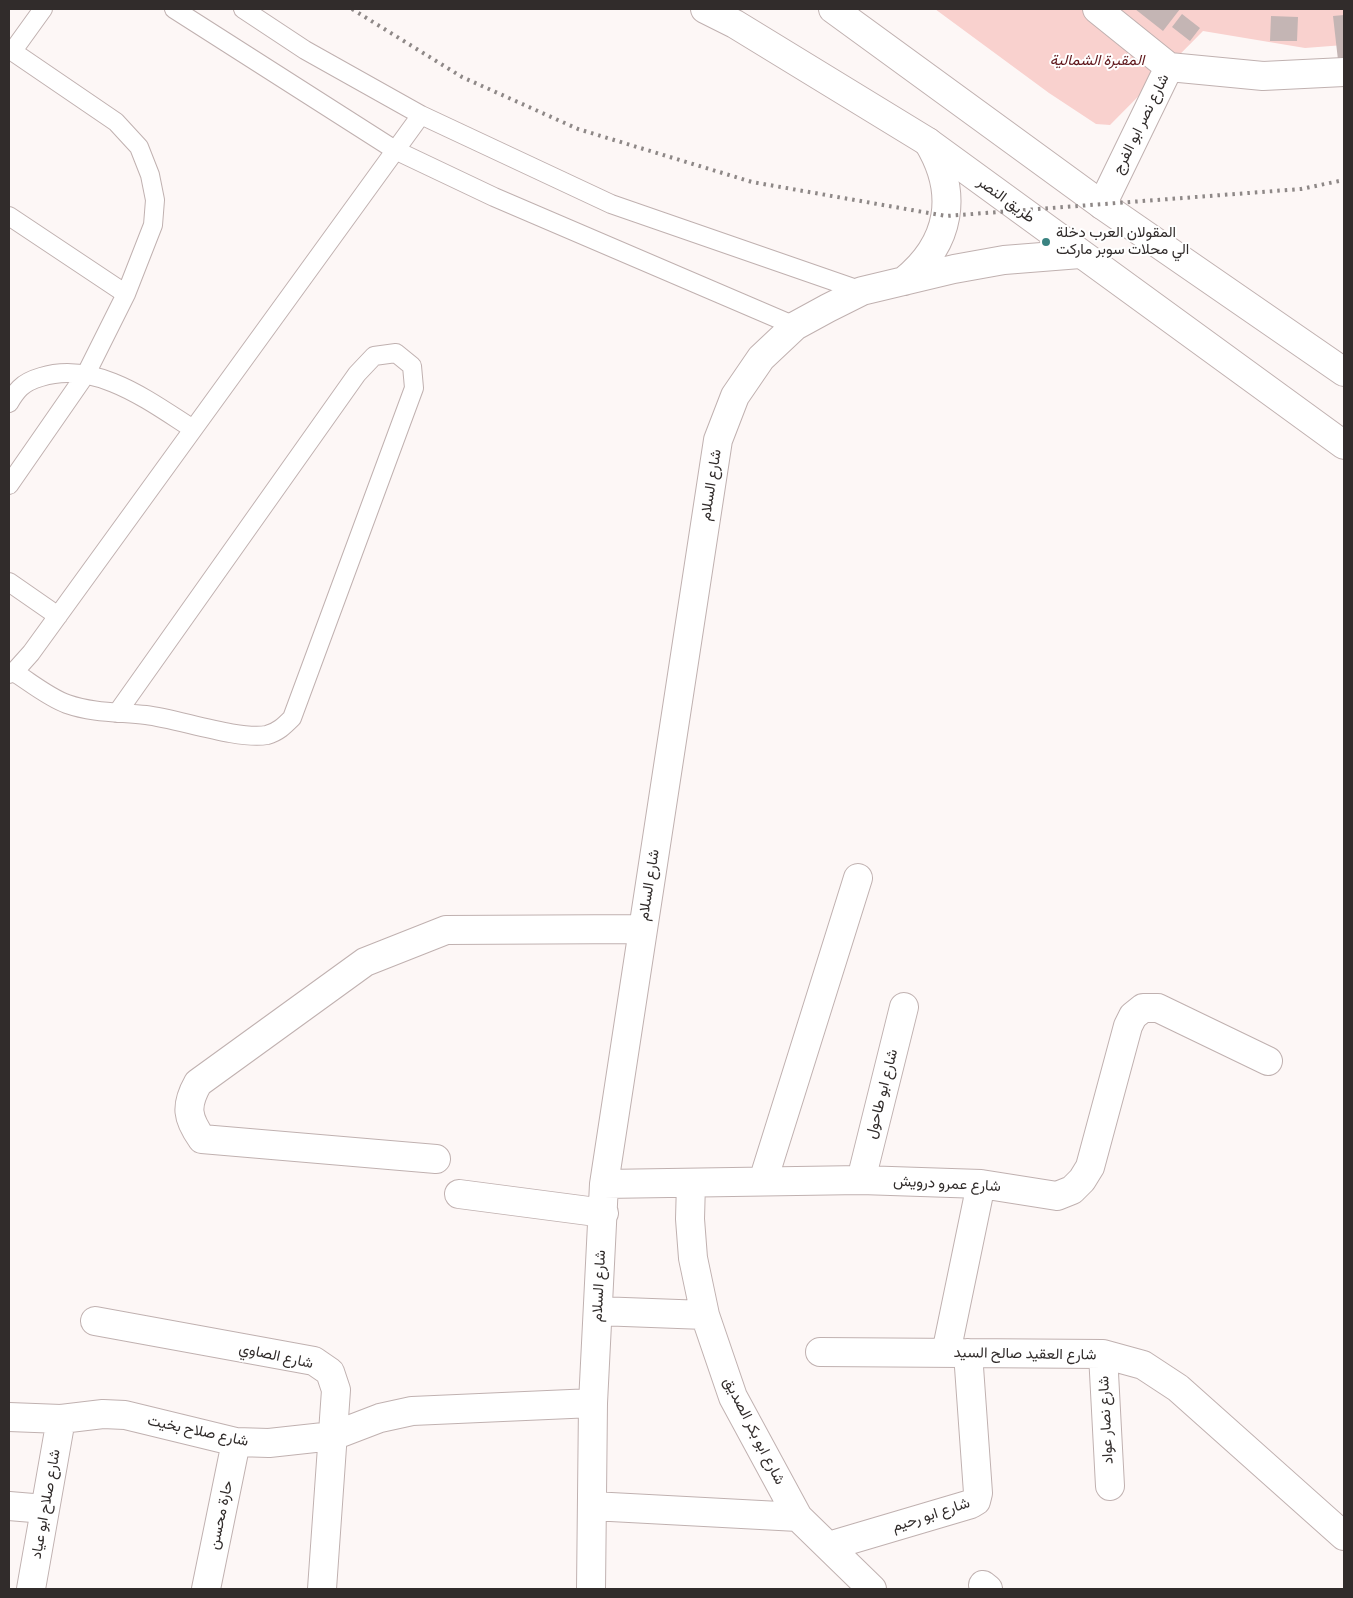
<!DOCTYPE html>
<meta charset="utf-8">
<style>
body{margin:0}
#map{position:relative;width:1353px;height:1598px;overflow:hidden;background:#fdf7f6;font-family:"IBM Plex Serif",serif}
canvas{display:block}
.frame{position:absolute;inset:0;border:10px solid #312c2b;pointer-events:none}
</style>
<div id="map">
<canvas width="1353" height="1598"></canvas>
<div class="frame"></div>
</div>
<script>
const ctx = document.querySelector('canvas').getContext('2d');
ctx.lineJoin = 'round';
function fillPath(path, color) { ctx.fillStyle = color; ctx.fill(path, 'evenodd'); }
function strokePath(path, color, width, dash) { ctx.strokeStyle = color; ctx.lineWidth = width; ctx.lineCap = dash ? 'butt' : 'round'; ctx.setLineDash(dash || []); ctx.stroke(path); }
function write(font, color, halo, rows, align = 'center') {
  ctx.font = font + ' "IBM Plex Serif",Vazirmatn,serif'; ctx.lineWidth = 4; ctx.setLineDash([]); ctx.textBaseline = 'middle'; ctx.strokeStyle = halo; ctx.fillStyle = color; for (const [text, x, y, turn = 0] of rows) {
    ctx.save(); ctx.translate(x, y); ctx.rotate((+turn || 0) * Math.PI / 180); ctx.textAlign = isNaN(turn) ? turn : align; if (halo) ctx.strokeText(text, 0, 0); ctx.fillText(text, 0, 0); ctx.restore();
  }
}
fillPath(new Path2D(`
 M935 9H1344V45L1305 48 1203 31 1110 125 1096 124 1049 93Z`), '#f9d1ce');
fillPath(new Path2D(`
 M1135 9H1180L1163 31Z
 M1182 14 1200 28 1190 41 1172 27Z
 M1344 15V59L1338 60 1333 16Z
 M1271 16 1298 17 1297 41H1270Z`), '#c4b5b4');
const lane = new Path2D(`
 M174 9 395 150 494 197 795 326
 M243 9 305 50 421 115 611 204 862 291
 M9 49 116 122 139 147 150 175 155 200 153 225 126 294 86 374 9 485
 M12 52 43 9
 M9 216 126 294
 M9 403C12 398 16 392 20 388 25 383 34 379 41 377 96 360 149 401 193 429
 M9 582 58 616
 M14 672C30 682 48 697 67 704 93 713 118 712 146 715 179 719 237 740 267 735 278 732 284 726 292 718L414 388 412 366 396 353 374 356 357 374 117 713
 M9 674 14 672 31 653 421 115`);
const street = new Path2D(`
 M1097 9 1169 67
 M1102 205 1169 67 1263 76 1344 72
 M904 281C951 243 959 193 928 142
 M436 1159 202 1139C187 1118 185 1106 198 1083L365 962 446 930 643 929
 M861 1180 904 1007
 M763 1181 858 878
 M691 1183 690 1219 693 1258 705 1315 733 1397 798 1517 872 1589
 M604 1184 861 1180 981 1184 1057 1196 1072 1190 1082 1180 1090 1167 1128 1026 1133 1016 1143 1008H1158L1268 1061
 M459 1194 604 1213
 M598 1311 705 1315
 M95 1321 314 1361 330 1372 336 1390 322 1589
 M820 1352 1103 1354 1143 1365 1178 1388 1344 1536
 M946 1353 981 1184
 M1103 1354 1110 1486
 M9 1417 61 1419 103 1414 125 1415 236 1442 269 1443 333 1436 380 1418 412 1411 593 1403
 M9 1506 45 1509
 M592 1506 798 1517
 M829 1546 971 1504 976 1501 978 1493 968 1353
 M983 1585 988 1589
 M31 1589 61 1419
 M206 1589 236 1442
 M591 1589 593 1403 604 1184 718 440 735 396 761 358 795 326 828 308 862 291 954 269 1004 260 1080 254`);
const highway = new Path2D(`
 M705 9 735 24 928 142 1344 445
 M833 9 1102 205 1344 372`);
strokePath(lane, '#c0b1b0', 20);
strokePath(street, '#c0b1b0', 30);
strokePath(highway, '#c0b1b0', 30);
strokePath(lane, '#fff', 18);
strokePath(street, '#fff', 28);
strokePath(highway, '#fff', 28);
strokePath(new Path2D(`
 M352 9 462 77 578 129 752 182 946 216 1301 189 1344 180`), '#8e8887', 4, [2.5, 5]);
for (const [x, y, r, color] of [
 [1046,242,5,"#3a8381"]
]) { const dot = new Path2D(); dot.arc(x, y, r, 0, 2 * Math.PI); ctx.fillStyle = color; ctx.fill(dot); strokePath(dot, '#fff', 2); }
write('italic 15px', '#60181c', '#fff', [
 ["المقبرة الشمالية",1097,61]
]);
write('15px', '#312c2b', '#fff', [
 ["شارع نصر ابو الفرج",1141,124,-64],
 ["طريق النصر",1006,200,36],
 ["شارع السلام",711,485,-81],
 ["شارع السلام",649,885,-81],
 ["شارع ابو طاحول",882,1094,-76],
 ["شارع عمرو درويش",947,1184,3],
 ["شارع السلام",599,1286,-87],
 ["شارع العقيد صالح السيد",1025,1354,1],
 ["شارع الصاوي",276,1356,12],
 ["شارع نصار عواد",1106,1420,-93],
 ["شارع صلاح بخيت",198,1431,12],
 ["شارع ابو بكر الصديق",754,1431,63],
 ["شارع صلاح ابو عياد",46,1504,-80],
 ["حارة محسن",221,1515,-78],
 ["شارع ابو رحيم",931,1515,-18]
]);
write('15px', '#312c2b', '#fff', [
 ["المقولان العرب دخلة",1056,233],
 ["الي محلات سوبر ماركت",1056,250]
], 'left');
</script>
